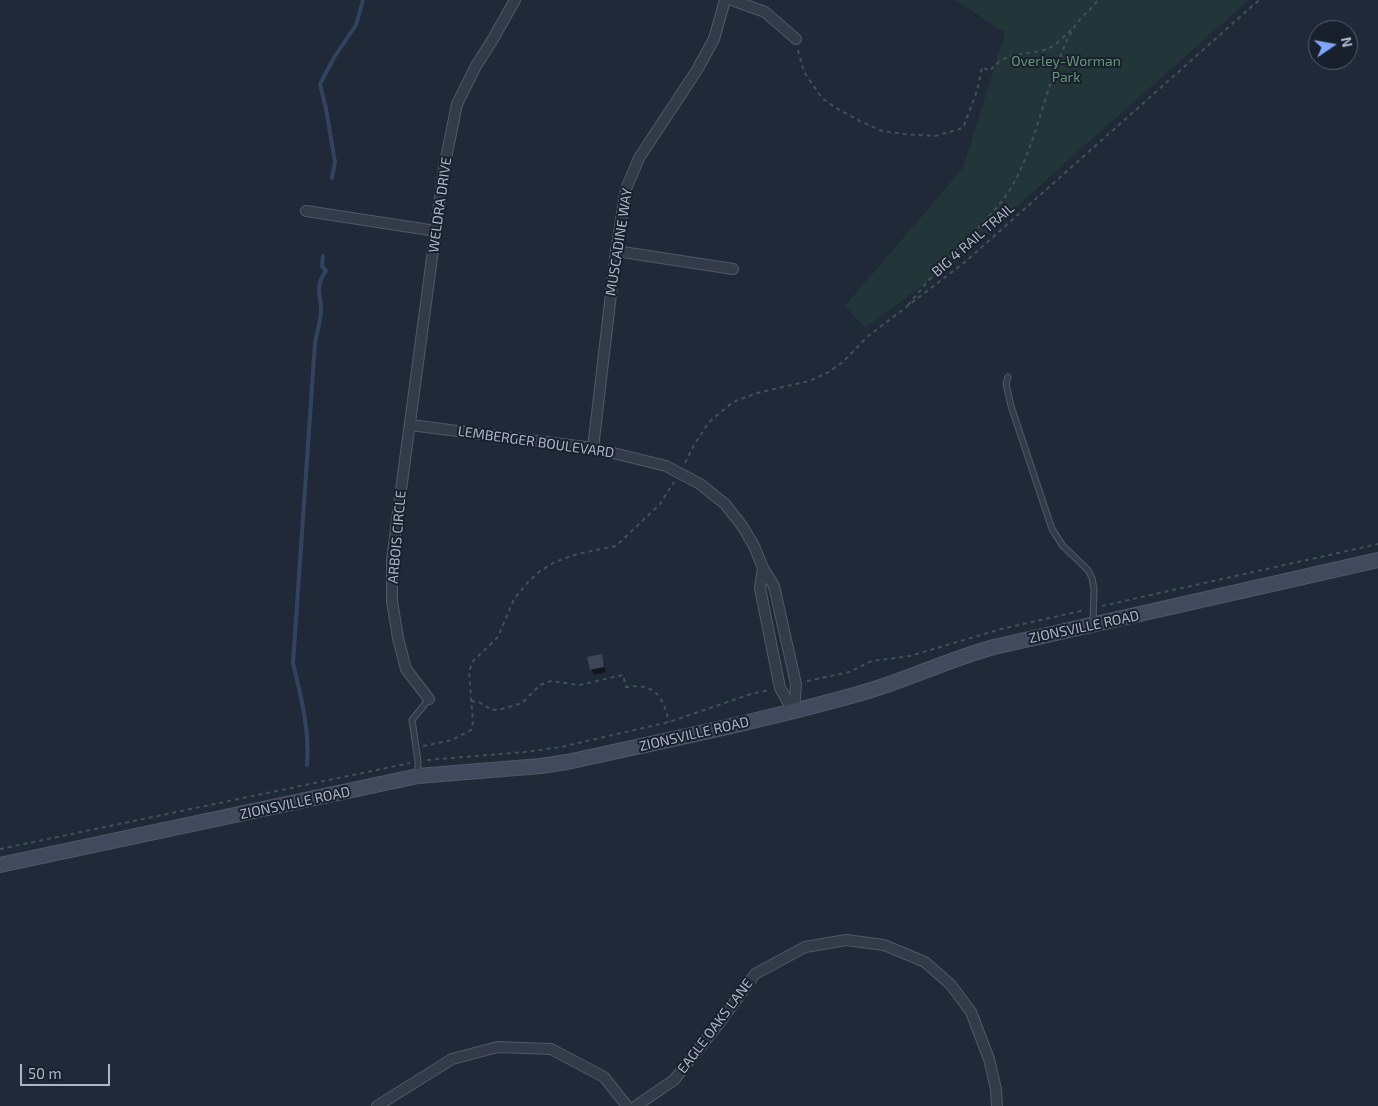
<!DOCTYPE html>
<style>
body{margin:0}
#map{position:relative;width:1378px;height:1106px;overflow:hidden;background:#202938;font-family:"Exo 2",sans-serif}
canvas{display:block}
.north{position:absolute;left:1308px;top:20px;width:50px;height:50px;box-sizing:border-box;background:#19202d;border:1px solid #555c6a;border-radius:50%;rotate:78deg;font-size:14px;font-weight:700;line-height:20px;text-align:center;color:#aeb5c5}
.north::after{content:'';display:block;margin:auto;width:18px;height:22px;background:#7ea6fa;clip-path:polygon(50% 0,100% 100%,50% 72%,0 100%)}
.scale{position:absolute;left:20px;top:1064px;width:90px;height:22px;box-sizing:border-box;border:2px solid #aeb5c5;border-top:0;padding-left:6px;font-size:15px;line-height:18px;white-space:nowrap;color:#aeb5c5;-webkit-text-stroke:4px #19202d;paint-order:stroke}
</style>
<div id="map">
<canvas width="1378" height="1106"></canvas>
<div class="north">N</div>
<div class="scale">50 m</div>
</div>
<script>
const ctx = document.querySelector('canvas').getContext('2d');
ctx.lineJoin = 'round';
function fillPath(path, color) { ctx.fillStyle = color; ctx.fill(path, 'evenodd'); }
function strokePath(path, color, width, dash) { ctx.strokeStyle = color; ctx.lineWidth = width; ctx.lineCap = dash ? 'butt' : 'round'; ctx.setLineDash(dash || []); ctx.stroke(path); }
function write(font, color, halo, rows, align = 'center') {
  ctx.font = font + ' "Exo 2",sans-serif'; ctx.lineWidth = 4; ctx.setLineDash([]); ctx.textBaseline = 'middle'; ctx.strokeStyle = halo; ctx.fillStyle = color; for (const [text, x, y, turn = 0] of rows) {
    ctx.save(); ctx.translate(x, y); ctx.rotate((+turn || 0) * Math.PI / 180); ctx.textAlign = isNaN(turn) ? turn : align; if (halo) ctx.strokeText(text, 0, 0); ctx.fillText(text, 0, 0); ctx.restore();
  }
}
fillPath(new Path2D(`
 M956 0H1249L1066 162 959 259 865 328 845 306 963 168 1005 33Z`), '#223539');
fillPath(new Path2D(`
 M601 655 606 672 594 675 591 669Z`), '#0007');
strokePath(new Path2D(`
 M332 178 335 162 326 109 320 84 335 56 356 25 363 0
 M307 765C310 730 301 697 293 663L315 343C317 332 322 317 321 306 319 291 316 285 326 271L322 266 323 256`), '#324360', 4);
fillPath(new Path2D(`
 M602 654 604 667 590 670 587 657Z`), '#3c4658');
const service = new Path2D(`
 M1008 377 1006 384 1011 406 1052 529 1063 546 1088 570 1092 578 1094 589 1093 622
 M418 776V761L412 720 429 699`);
const minor = new Path2D(`
 M732 0 765 12 796 39
 M306 211 436 231
 M616 251 733 269
 M410 425 593 448 666 466 700 484 725 504 743 527 754 546 763 568 774 586 796 684 794 711
 M593 448 616 251 626 189 639 158 697 70 714 39 725 0
 M763 568 760 588 780 688 793 711
 M429 699 406 669 398 638 392 601V561L397 520 444 168 457 104 476 66 493 39 515 0
 M377 1106 452 1059 498 1047 551 1049 604 1077 627 1106
 M636 1106 674 1080 720 1022 755 974 805 947 846 940 884 945 925 962 951 985 971 1012 989 1059 996 1089 997 1106`);
const secondary = new Path2D(`
 M0 865 418 776 541 766 567 762C667 740 767 720 865 692 909 679 950 659 994 647L1378 560`);
strokePath(service, '#515866', 7);
strokePath(minor, '#515866', 12);
strokePath(secondary, '#515866', 16);
strokePath(new Path2D(`
 M798 50 804 72 822 98 836 108 860 121 882 131 904 134 935 136 963 128 977 91 982 67 990 71C1004 51 1026 56 1047 49 1056 46 1066 34 1074 27
 M908 305C923 287 937 270 953 254 974 231 1000 209 1015 181 1040 133 1047 77 1073 29 1079 18 1091 10 1098 0
 M685 463 694 445 709 422 733 402 757 393 809 381 827 373 843 362 867 337 965 262 1259 0
 M1102 606 1378 544
 M807 681 849 672 872 661 910 656 1001 629 1085 610
 M471 701 479 702 492 710 502 709 522 703 540 685 551 681 579 685 623 675 626 687C655 683 663 696 669 722
 M423 746 452 740 471 730 473 722 469 672 473 661 498 637 514 599 529 581 540 571 555 562 577 554 616 546 660 504 674 482
 M427 760 525 752 561 747 669 722 751 694 769 690
 M0 849 410 763`), '#3f5257', 2, [4, 4]);
strokePath(service, '#333b48', 5);
strokePath(minor, '#333b48', 10);
strokePath(secondary, '#41495c', 14);
write('14px', '#659673', '#19202d', [
 ["Overley-Worman",1066,61],
 ["Park",1066,77]
]);
write('14px', '#aeb5c5', '#19202d', [
 ["WELDRA DRIVE",440,205,-82],
 ["BIG 4 RAIL TRAIL",973,240,-41],
 ["MUSCADINE WAY",619,242,-81],
 ["LEMBERGER BOULEVARD",536,442,8],
 ["ARBOIS CIRCLE",397,537,-85],
 ["ZIONSVILLE ROAD",1084,627,-12],
 ["ZIONSVILLE ROAD",694,734,-13],
 ["ZIONSVILLE ROAD",295,803,-12],
 ["EAGLE OAKS LANE",715,1026,-53]
]);
</script>
